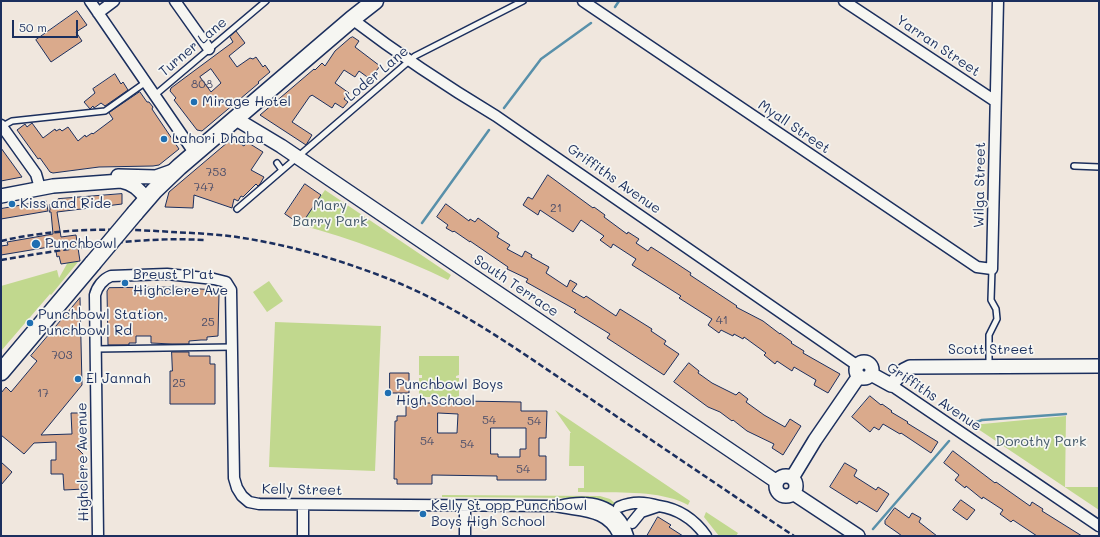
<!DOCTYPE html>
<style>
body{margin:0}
#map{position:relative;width:1100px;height:537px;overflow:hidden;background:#f0e7de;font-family:Mali,sans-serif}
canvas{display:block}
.frame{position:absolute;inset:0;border:2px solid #1b2f5e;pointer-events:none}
.scale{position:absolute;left:12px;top:20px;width:66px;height:18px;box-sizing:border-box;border:2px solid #1b2f5e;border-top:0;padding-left:5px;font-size:12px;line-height:14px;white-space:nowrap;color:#1b2f5e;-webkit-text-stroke:3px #f6f6f2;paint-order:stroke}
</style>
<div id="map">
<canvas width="1100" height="537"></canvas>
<div class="frame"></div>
<div class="scale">50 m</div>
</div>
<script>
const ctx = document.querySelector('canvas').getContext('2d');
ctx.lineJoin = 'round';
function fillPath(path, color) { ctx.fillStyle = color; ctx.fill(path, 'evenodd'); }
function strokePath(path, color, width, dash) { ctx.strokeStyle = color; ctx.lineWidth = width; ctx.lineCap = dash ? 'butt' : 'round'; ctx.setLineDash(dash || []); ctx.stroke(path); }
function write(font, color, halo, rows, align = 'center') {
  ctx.font = font + ' Mali,sans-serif'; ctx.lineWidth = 3.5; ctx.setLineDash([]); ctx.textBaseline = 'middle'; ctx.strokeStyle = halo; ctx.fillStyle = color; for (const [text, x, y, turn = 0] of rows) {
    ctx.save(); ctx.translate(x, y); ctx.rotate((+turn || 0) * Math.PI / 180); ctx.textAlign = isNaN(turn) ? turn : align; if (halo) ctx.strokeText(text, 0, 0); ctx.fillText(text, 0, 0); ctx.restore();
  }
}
fillPath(new Path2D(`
 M325 190 451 275 448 280C400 257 353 239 301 225Z
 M68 262H78L51 295 50 294 1 351V286L57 270 59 278Z
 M269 281 283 301 267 312 253 292Z
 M275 322 381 326 375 471 269 467Z
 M419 356H459V375L456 376V378H459V397H419V378H422V375H419Z
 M555 410 690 501 688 505C660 489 610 493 578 492V488H584V466H569L570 433H571Z
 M1066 416 1065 487H1099V510L972 425Z
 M442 495 600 496 610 499 616 504 612 505 598 500 580 498 442 497Z
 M706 512 738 533 736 536H719L704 517Z`), '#c1d88e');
strokePath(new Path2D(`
 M615 7 619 1
 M504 108 541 59 591 23
 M422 223 489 130
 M971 424 982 420 1066 414
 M873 529 949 441`), '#5890aa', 2.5);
const building = new Path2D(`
 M77 11 87 25 76 32 82 41 51 62 36 40Z
 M236 31 245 43 229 56 237 67 250 58 253 59 256 57 263 67 265 65 270 72 258 82 259 83 202 131 197 130 174 100 176 98 170 91 171 88 233 42 230 37ZM211 69 221 83 211 92 200 77Z
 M353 37 359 41 355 47 380 66 370 79 359 71 355 77 344 70 335 83 349 93 344 99 348 102 343 108 335 103 332 108 312 95 311 96H310L292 122 312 135 306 145 260 115 314 69 315 70 322 63 325 66 335 51 350 38Z
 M115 74 121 84 123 82 128 90 105 106 101 103 94 108 93 106 90 109 84 102 95 93 93 89Z
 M140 92 147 102H149L153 107 152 109 158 118 179 149 159 165 153 166 99 167 53 173 50 172 40 158 38 159 17 130 25 124 27 127 32 123 43 138 55 129 56 131 60 129 62 131 68 127 78 141 85 135 86 137 92 133 93 134 113 119 109 113Z
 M234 140 244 146 247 142 263 152 251 170 264 177 260 184 258 186 256 184 243 197 241 196 238 201 234 199 232 208 194 195 193 208 165 207 169 192 228 142 231 144Z
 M1 148 22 177 1 181Z
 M548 175 593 208 594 207 605 215 604 217 627 234 628 232 639 239 636 243 648 251 651 247 662 254 691 273 690 275 737 306 736 307 763 321 780 334V333L792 342 791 343 804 351 803 353 840 374 828 393 814 385 816 380 794 367 792 371 777 361 775 364 764 355 766 353 744 337 743 339 734 334 733 336 721 330 719 333 708 325 712 319 679 298 681 296 632 265 636 259 613 244 611 248 600 240 604 236 581 220 573 232 540 210 538 215 523 205 528 197 532 199Z
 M305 184 321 195 301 225 285 214Z
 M122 194V204L57 212 61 237 76 235 80 261 61 264 59 256 57 257 55 246 1 255V246L8 245 7 242 53 234 51 212H49L50 210V204H55L58 199Z
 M46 201 48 211 1 219V209Z
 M446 204 469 221 470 219 475 222 478 218 499 233 497 237 510 245 507 249 522 257 525 251 532 255 531 257 549 267 546 273 567 287 570 280 577 284 572 291 584 298 586 296 616 316 620 309 652 329 651 331 666 341 664 344 679 354 664 375 607 338 610 334 574 312 576 310 526 282 528 279 507 269 508 267 470 241V242L454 231 453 232 446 228 448 225 437 217Z
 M175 287 214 290V294H219L218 336 207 337V340H201L189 341V344H172L151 343V336H136V343H129V345H108L107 291 109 288Z
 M80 298 82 385 41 435 72 434 71 413H82L83 440 76 447 83 454 84 489 64 490 63 474H51V460H56V442L34 443 24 454 1 435V393L6 387 11 392 37 361 31 356Z
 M172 352H189V356H210V364H215V404H170V371H172Z
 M689 363 699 371 698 373 712 383 736 395 739 392 748 399 746 402 764 415 785 427 790 419 801 426 783 455 772 448 774 444 747 431 733 420 732 421 720 412 708 407 674 382Z
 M390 373H409V393H390Z
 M870 396 881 405 882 404 892 411 891 412 908 422 907 423 938 442 931 453 901 433 900 434 883 424 879 430 874 427 870 432 852 417Z
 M463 401 521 402V411H547L546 438H539V456H546V480H497V476L432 475V484H397V479H394L395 421H397V416H406V403H463ZM438 413 458 414 457 433H438ZM491 428H526V449H520V457H498V454H491Z
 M953 451 995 483 996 482 1030 506 1032 502 1043 509 1042 511 1082 536H1037L1013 520 1011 522 1000 514 1003 510 983 497 982 499 966 486 965 488 955 480 959 475 944 463Z
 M1 462 12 472 1 485Z
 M845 463 857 470 854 476 876 490 878 487 889 494 877 512 859 501 857 504 830 487Z
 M961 500 975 510 967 520 953 510Z
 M895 508 909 518 912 513 921 518 919 522 937 536H902L898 533 885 524V521Z
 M658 517 671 525 669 527 683 536H647Z`);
fillPath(building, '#daaa8c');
strokePath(building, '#1b2f5e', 1);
const service = new Path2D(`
 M155 95 266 1
 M1 127 12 121 105 111 146 82
 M277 163 282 170
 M1074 166 1099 167
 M237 209 415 56 523 1
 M95 349 233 347
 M989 366V335L997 319 996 309 991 300 992 269`);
const minor = new Path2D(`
 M90 1 195 154
 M175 1 209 49
 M583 1 977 267 992 269 998 1
 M844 1 995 101
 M98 13 114 1
 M352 19C398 54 446 86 496 116L858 366
 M1 125 36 174 40 188
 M891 385 1099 526
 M303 505V536
 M465 506V536
 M559 506C588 499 618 503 628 536
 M659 506C679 509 694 519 706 536
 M619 507C633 501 645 502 659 506L641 512 632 523
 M98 536 95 295C97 287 103 279 111 276L167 274 214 279 226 282 231 290 234 478 237 488 242 496 249 502 259 504 555 506C580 512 607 508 619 536`);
const tertiary = new Path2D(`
 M236 119 281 146 777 482
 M118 176 156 177 173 171
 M1 196 53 186 121 181C133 183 139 190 147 199
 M856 370a8 8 0 1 1 16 0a8 8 0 1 1-16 0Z
 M871 374 891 385 904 370 910 367 1099 366
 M776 486a10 10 0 1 1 20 0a10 10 0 1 1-20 0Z
 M792 478 815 440 859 376
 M793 493 858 536`);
const primary = new Path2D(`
 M135 213 154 191 179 167 352 19 375 1
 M1 372 93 263`);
strokePath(service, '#1b2f5e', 8);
strokePath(minor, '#1b2f5e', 13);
strokePath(tertiary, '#1b2f5e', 16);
strokePath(primary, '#1b2f5e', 19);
strokePath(service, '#f6f6f2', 5);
strokePath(minor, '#f6f6f2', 10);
strokePath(tertiary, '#f6f6f2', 13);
strokePath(primary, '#f6f6f2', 16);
strokePath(new Path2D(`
 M1 241C57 228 114 228 172 232 193 233 216 234 237 237 291 245 344 261 394 281 460 308 519 351 579 391 650 439 722 488 794 536
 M1 260C68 249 136 236 204 240`), '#1b2f5e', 2.5, [6, 3]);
const primaryBridge = new Path2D(`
 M93 263 135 213`);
strokePath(primaryBridge, '#1b2f5e', 19, []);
strokePath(primaryBridge, '#f6f6f2', 16);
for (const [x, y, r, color] of [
 [194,102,4,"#1f6fb2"],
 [164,139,4,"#1f6fb2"],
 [12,204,4,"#1f6fb2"],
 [36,244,5,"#1f6fb2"],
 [125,283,4,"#1f6fb2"],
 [30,323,4,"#1f6fb2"],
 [78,379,4,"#1f6fb2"],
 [388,393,4,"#1f6fb2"],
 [423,514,4,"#1f6fb2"]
]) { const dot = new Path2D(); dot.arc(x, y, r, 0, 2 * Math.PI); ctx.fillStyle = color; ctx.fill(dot); strokePath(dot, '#f6f6f2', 1.5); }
write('12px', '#4b4e6a', null, [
 ["808",202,84],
 ["753",216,172],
 ["747",204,187],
 ["21",556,208],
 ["41",722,320],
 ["25",208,322],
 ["703",62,355],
 ["25",179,383],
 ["17",43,393],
 ["54",489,420],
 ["54",534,421],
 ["54",427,441],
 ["54",467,444],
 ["54",523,469]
]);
write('14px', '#1b2f5e', '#f6f6f2', [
 ["Yarran Street",938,46,34],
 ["Turner Lane",193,47,-40],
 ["Loder Lane",377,74,-40],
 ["Myall Street",794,127,34],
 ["Griffiths Avenue",614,179,35],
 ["Wilga Street",980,185,-89],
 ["South Terrace",516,286,34],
 ["Scott Street",991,350],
 ["Griffiths Avenue",934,397,34],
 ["Highclere Avenue",83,462,-91],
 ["Kelly Street",302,490,1]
]);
write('14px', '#1b2f5e', '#f6f6f2', [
 ["Mirage Hotel",202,102],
 ["Lahori Dhaba",172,139],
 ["Kiss and Ride",20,204],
 ["Punchbowl",45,244],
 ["Breust Pl at",133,275],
 ["Highclere Ave",133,291],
 ["Punchbowl Station,",38,315],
 ["Punchbowl Rd",38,331],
 ["El Jannah",86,379],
 ["Punchbowl Boys",396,385],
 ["High School",396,401],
 ["Kelly St opp Punchbowl",431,506],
 ["Boys High School",431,522]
], 'left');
write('14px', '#44596a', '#f6f6f2', [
 ["Mary",330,206],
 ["Barry Park",330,222],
 ["Dorothy Park",1041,442]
]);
</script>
